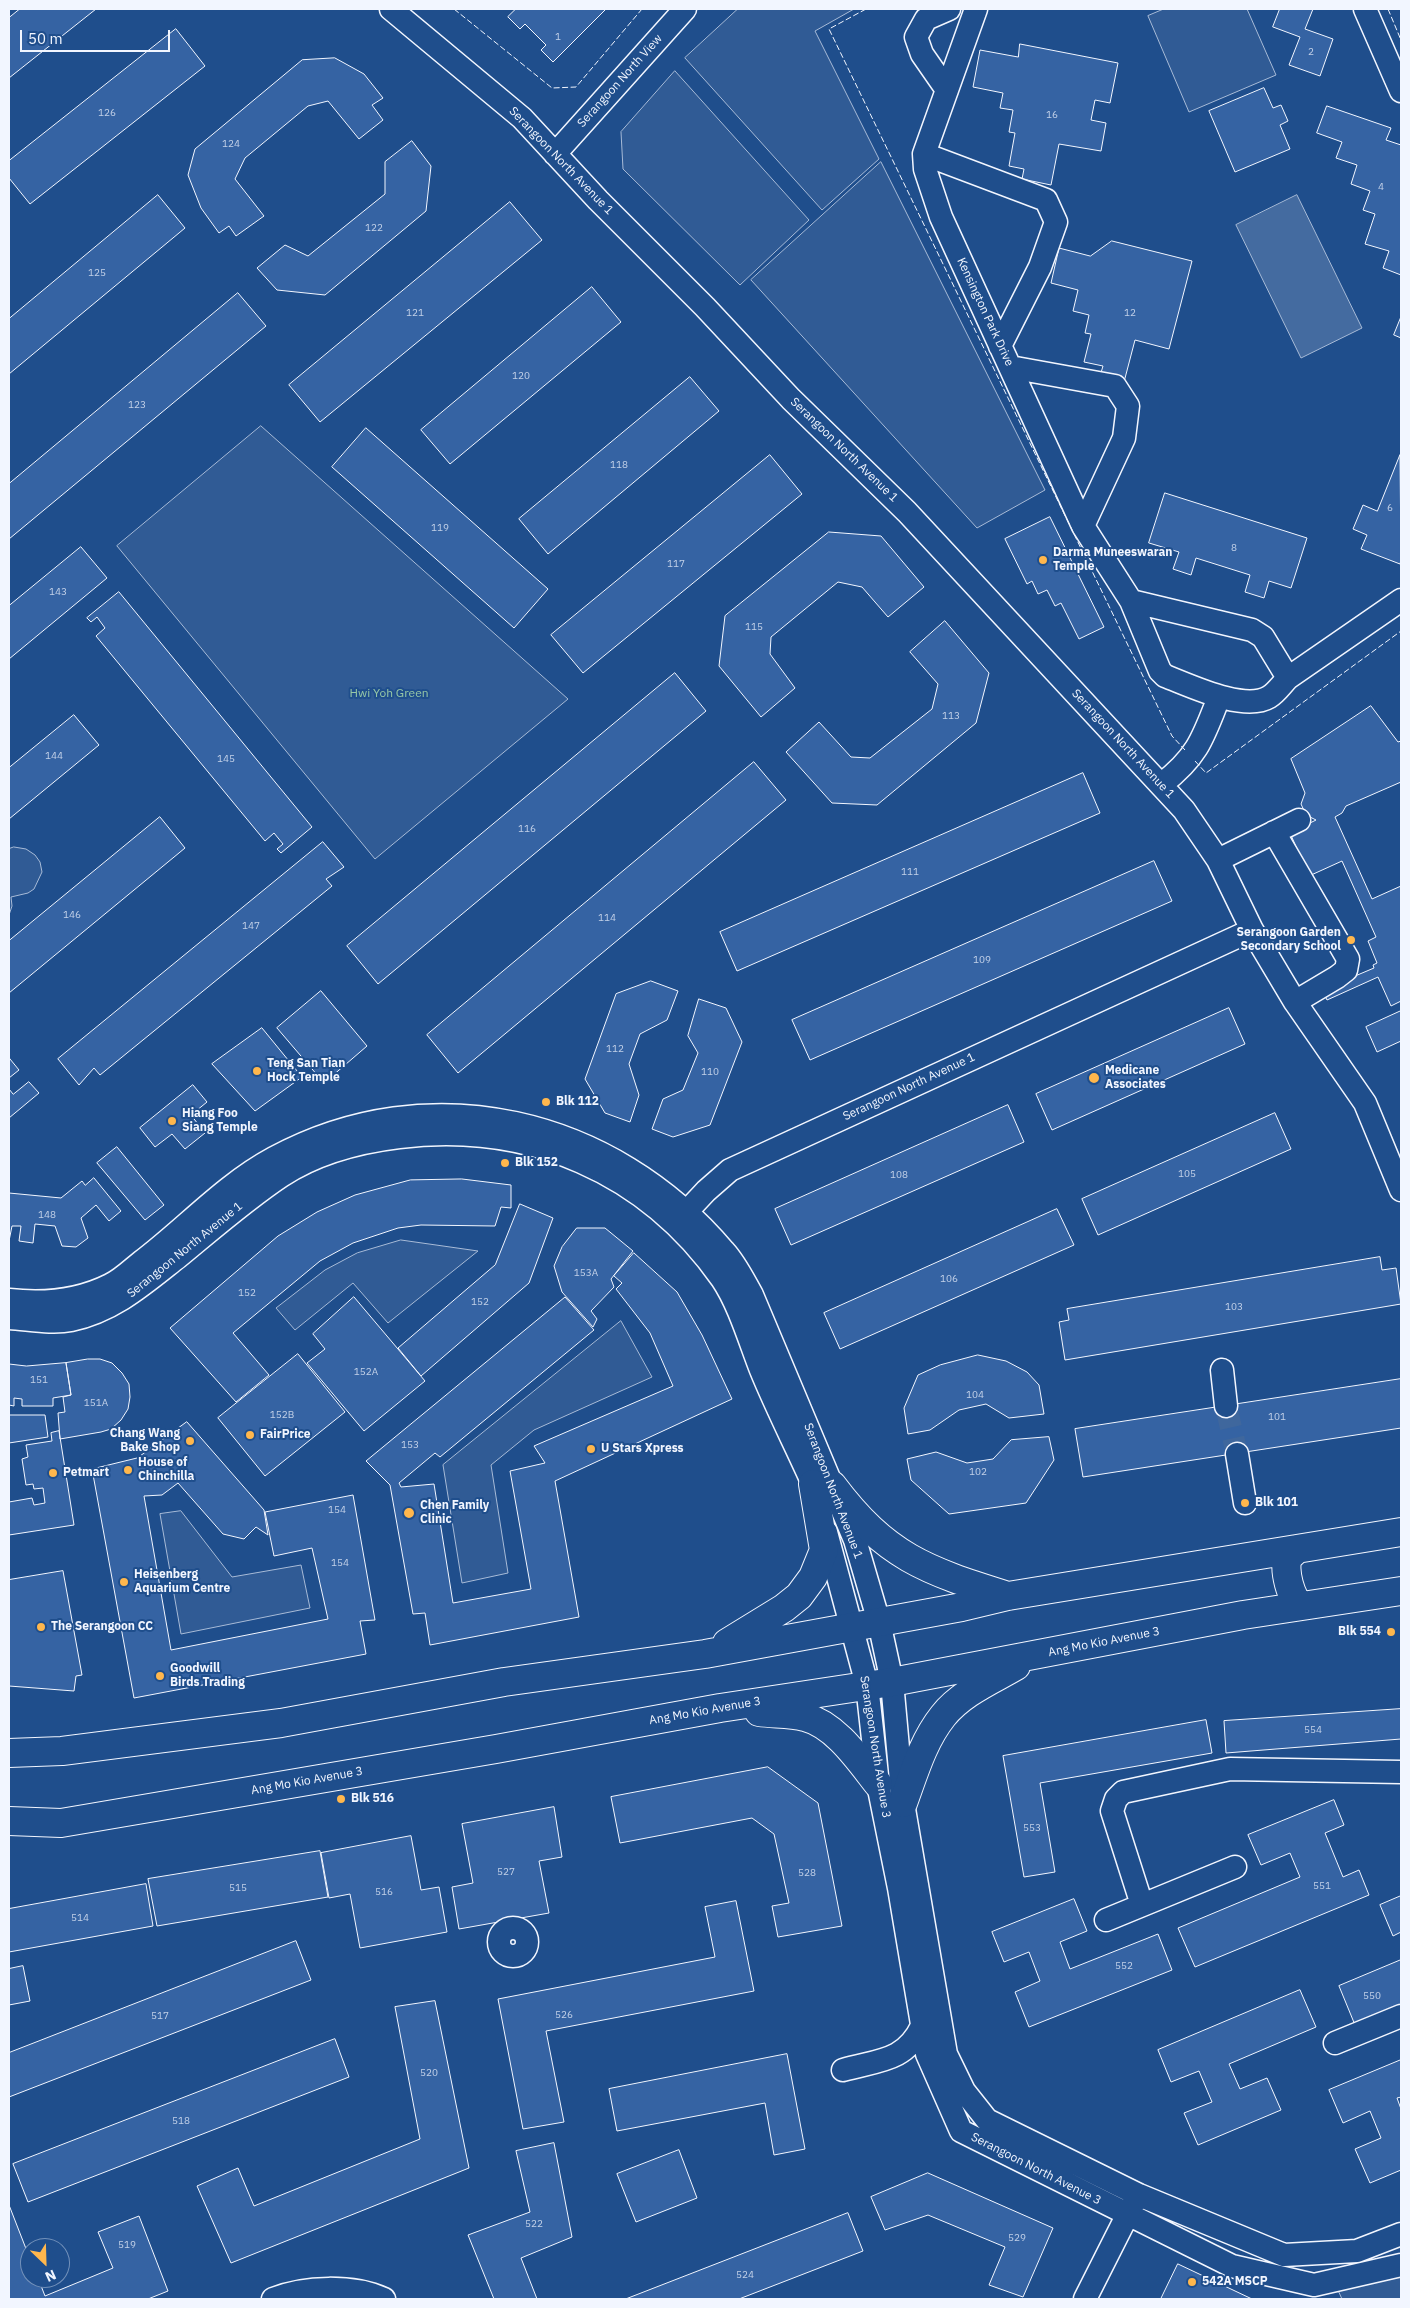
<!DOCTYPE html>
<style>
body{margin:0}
#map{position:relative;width:1410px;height:2308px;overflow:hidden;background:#1f4e8c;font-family:"IBM Plex Sans",sans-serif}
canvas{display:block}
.frame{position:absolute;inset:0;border:10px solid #f2f6ff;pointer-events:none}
.north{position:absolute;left:20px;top:2238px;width:50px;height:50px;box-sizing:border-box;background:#1f4e8c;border:1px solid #7391ba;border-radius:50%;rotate:156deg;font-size:14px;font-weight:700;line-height:20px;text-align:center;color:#f2f6ff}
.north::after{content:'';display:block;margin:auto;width:18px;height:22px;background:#ffb74d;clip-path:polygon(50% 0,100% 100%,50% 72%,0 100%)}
.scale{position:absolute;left:20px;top:30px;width:150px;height:22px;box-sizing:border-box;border:2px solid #f2f6ff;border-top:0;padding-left:6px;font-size:15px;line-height:18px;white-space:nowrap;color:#f2f6ff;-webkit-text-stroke:4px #1f4e8c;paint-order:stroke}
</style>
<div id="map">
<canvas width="1410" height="2308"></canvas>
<div class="frame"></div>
<div class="north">N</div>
<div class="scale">50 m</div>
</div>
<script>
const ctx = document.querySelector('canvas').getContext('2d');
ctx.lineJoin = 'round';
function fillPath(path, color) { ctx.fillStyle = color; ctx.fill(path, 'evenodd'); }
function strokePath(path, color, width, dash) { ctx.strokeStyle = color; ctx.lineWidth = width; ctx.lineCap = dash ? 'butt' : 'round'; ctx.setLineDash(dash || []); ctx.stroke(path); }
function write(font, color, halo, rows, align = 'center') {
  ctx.font = font + ' "IBM Plex Sans",sans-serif'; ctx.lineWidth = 4; ctx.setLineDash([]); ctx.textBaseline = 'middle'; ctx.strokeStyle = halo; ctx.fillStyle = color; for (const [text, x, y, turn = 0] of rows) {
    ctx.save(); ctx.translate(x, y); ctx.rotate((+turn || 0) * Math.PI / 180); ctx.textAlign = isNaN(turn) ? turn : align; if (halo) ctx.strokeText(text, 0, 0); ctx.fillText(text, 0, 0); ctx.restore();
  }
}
const built = new Path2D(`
 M738 9H854L815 31 879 159 822 210 685 58Z
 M1164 9H1247L1276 75 1189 112 1148 16Z
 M675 71 809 220 740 285 623 169 621 132Z
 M881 162 1045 490 977 528 751 280Z
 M261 426 568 699 375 859 117 546Z
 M14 847 26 849 35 855 40 862 42 872 34 889 28 893 11 897 12 906 9 915V849Z
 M401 1240 478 1251 388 1323 353 1283 295 1330 276 1308 325 1270 357 1253Z
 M621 1321 652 1377 534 1430 491 1465 508 1573 462 1583 443 1465Z
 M181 1511 232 1577 301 1565 310 1608 181 1634 160 1514Z
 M1401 2258V2299H1342L1331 2275Z`);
fillPath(built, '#305b95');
strokePath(built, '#a8bbd7', 1);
const water = new Path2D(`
 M1297 195 1362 328 1301 358 1236 225Z`);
fillPath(water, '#446ba0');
strokePath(water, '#a8bbd7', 1);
const building = new Path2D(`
 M20 9H96L9 78V18Z
 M516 9H606L553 62 541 50 546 45 525 24 520 29 508 17Z
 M1280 9H1313L1305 29 1333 39 1320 76 1289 65 1300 37 1273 27Z
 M176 29 205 66 30 204 9 178V161Z
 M1020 44 1118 63 1110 103 1095 100 1091 120 1106 123 1101 151 1059 144 1051 185 1022 179 1024 169 1009 166 1015 133 1009 132 1013 110 1000 108 1003 93 973 87 980 50 1018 57Z
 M335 58 364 74 383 98 372 105 383 120 359 139 328 101 308 106 245 158 235 179 264 216 236 236 229 226 219 233 201 208 188 175 195 149 302 60Z
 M1264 88 1273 108 1281 105 1288 121 1280 125 1290 149 1235 172 1209 111Z
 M1327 106 1391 128 1386 140 1401 145V275L1383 268 1389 251 1365 244 1375 214 1363 210 1370 191 1351 184 1357 165 1336 158 1342 142 1317 133Z
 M412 141 431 166 426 211 325 295 277 290 257 268 285 245 308 256 385 194V162Z
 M158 195 185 228 9 374V319Z
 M510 202 542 240 320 422 289 385Z
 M1112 241 1192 261 1169 349 1135 340 1124 382 1100 376 1103 366 1084 362 1091 334 1085 333 1089 315 1073 311 1078 290 1051 283 1059 248 1090 256Z
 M592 287 621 322 450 464 421 430Z
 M238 293 266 326 9 539V484Z
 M1401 317V338L1394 335Z
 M690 377 719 411 548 554 519 519Z
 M366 428 548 589 514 628 332 467Z
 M770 455 802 494 583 673 551 635Z
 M1400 455 1401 560 1400 564 1361 549 1367 535 1353 529 1363 505 1377 511Z
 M1165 493 1307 538 1291 588 1269 581 1264 598 1245 592 1250 575 1196 558 1191 575 1173 569 1179 552 1149 543Z
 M1050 517 1104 627 1079 639 1061 603 1055 606 1047 590 1038 594 1032 581 1027 584 1005 539Z
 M829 532 881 536 924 587 888 617 862 587 838 582 771 637 770 654 795 688 761 717 719 666 725 616Z
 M81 547 107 578 9 659V606Z
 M119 592 312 827 281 853 277 849 283 844 274 833 265 841 96 636 105 628 97 617 91 622 87 618Z
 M945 621 989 673 976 723 877 805 832 803 786 752 819 722 851 757 870 758 932 709 938 684 910 652Z
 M675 673 706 711 378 984 347 946Z
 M1371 706 1398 742 1401 741V782L1346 806 1342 813 1335 817 1372 899 1401 886V1001L1391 1006 1378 977 1327 1000 1322 990 1374 968 1373 965 1377 963 1368 941 1376 937 1342 861 1309 876 1290 833 1316 820 1306 815 1301 804 1305 793 1291 759Z
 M74 715 99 745 9 819V768Z
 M754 762 786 800 458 1073 427 1035Z
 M1083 773 1100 813 737 971 720 932Z
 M160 817 185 848 9 993V941Z
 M323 842 344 867 326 879 332 886 100 1075 94 1068 79 1085 58 1059Z
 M1154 861 1172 901 810 1060 792 1020Z
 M651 981 678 991 667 1020 640 1034 629 1064 639 1095 630 1122 605 1113 585 1079 616 994Z
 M321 991 367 1046 324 1083 277 1028Z
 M699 999 726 1008 742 1042 710 1125 673 1137 652 1129 663 1099 683 1090 698 1053 688 1036Z
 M1229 1008 1245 1044 1052 1130 1036 1094Z
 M1401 1011V1041L1377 1052 1366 1027Z
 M262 1028 302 1077 255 1111 212 1064Z
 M10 1059 19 1070 9 1078V1060Z
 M29 1082 39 1093 9 1118V1089L13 1094Z
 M193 1085 207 1102 191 1115 205 1133 185 1149 172 1134 155 1147 140 1128Z
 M1008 1105 1024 1142 791 1245 775 1209Z
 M1275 1113 1291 1149 1098 1235 1082 1199Z
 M117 1147 164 1205 145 1220 97 1163Z
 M94 1178 121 1211 109 1221 96 1205 81 1218 88 1238 76 1247 62 1246 55 1226 35 1224 33 1243 19 1241 21 1226H12L9 1241V1193L61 1198 82 1181 85 1185Z
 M462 1179 511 1185V1208L501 1207 495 1226 421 1225 398 1228 353 1243 320 1261 233 1333 269 1375 236 1402 170 1328 278 1236 317 1212 355 1195 410 1180Z
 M520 1204 553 1218 529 1283 421 1376 398 1348 495 1265Z
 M1057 1209 1074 1245 840 1349 824 1313Z
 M577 1228H605L633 1251 611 1279 614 1287 591 1311 597 1319 593 1327 562 1292 554 1266 562 1247Z
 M634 1253 677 1292 702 1335 732 1399 555 1481 579 1617 430 1645 425 1613 413 1614 390 1485 366 1461 565 1297 594 1330 440 1457 435 1453 399 1483 401 1487 434 1484 453 1603 531 1589 510 1471 545 1463 534 1446 673 1386 650 1333 616 1289 622 1283 614 1276Z
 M1380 1257 1382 1270 1396 1268 1401 1304 1065 1360 1059 1322 1069 1320 1067 1309Z
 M354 1297 425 1381 364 1431 307 1363 325 1349 313 1334Z
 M298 1354 345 1412 265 1476 218 1418Z
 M978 1355 1006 1361 1027 1372 1039 1385 1044 1414 1009 1418 986 1404 959 1410 930 1430 908 1434 904 1408 918 1375 940 1365Z
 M88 1359H100L112 1363 122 1373 129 1384 130 1397 128 1409 121 1420 111 1429 101 1432 60 1439 58 1413 65 1412 63 1397 71 1395 66 1363Z
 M66 1363 71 1395 53 1398V1406H22V1399L14 1398V1406L9 1405V1364L26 1366Z
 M1401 1379V1428L1083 1477 1075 1429Z
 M9 1415H45L48 1437 9 1443Z
 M187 1422 264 1510 268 1535 256 1527 244 1539 223 1534 178 1483 162 1495 144 1496 171 1650 328 1619 312 1548 274 1556 265 1512 353 1495 375 1620 360 1621 366 1654 134 1698 92 1469 137 1458Z
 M59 1431 74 1525 9 1535V1502L32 1498 34 1505 45 1503 43 1488 34 1489 33 1484 26 1485 22 1459 28 1457 26 1445 52 1441 51 1433Z
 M1049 1437 1054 1460 1026 1503 949 1514 911 1480 907 1459 936 1452 967 1463 993 1459 1011 1440Z
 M63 1571 82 1675 76 1676 74 1691 9 1686V1580Z
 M1401 1709V1739L1226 1753 1224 1721Z
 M1206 1720 1212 1753 1040 1783 1055 1872 1024 1877 1003 1756Z
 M768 1767 818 1803 842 1926 778 1937 772 1906 789 1903 774 1834 752 1818 620 1843 611 1797Z
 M1334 1800 1344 1825 1325 1833 1343 1877 1359 1870 1369 1895 1195 1967 1178 1928 1300 1877 1290 1853 1261 1865 1248 1835Z
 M554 1807 562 1857 539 1861 549 1913 459 1929 452 1887 473 1883 462 1824Z
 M411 1836 421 1890 439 1887 447 1932 360 1948 350 1894 329 1898 321 1853Z
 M320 1851 328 1897 157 1926 148 1879Z
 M146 1884 153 1926 9 1952V1909Z
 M1401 1896V1932L1393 1936 1380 1905Z
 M1074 1899 1087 1931 1060 1942 1070 1969 1158 1934 1172 1970 1029 2027 1015 1992 1040 1981 1029 1952 1004 1962 992 1932Z
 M736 1901 754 1991 546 2031 564 2122 523 2129 498 1999 715 1957 705 1907Z
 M296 1941 311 1980 9 2097V2053Z
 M1401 1960V2006L1355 2025 1339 1986Z
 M23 1966 30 2001 9 2005V1969Z
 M1300 1990 1316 2027 1229 2064 1240 2089 1267 2078 1281 2110 1198 2145 1184 2113 1212 2102 1199 2071 1171 2082 1158 2050Z
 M435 2001 469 2168 231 2263 197 2186 238 2168 254 2206 420 2139 395 2007Z
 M335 2039 349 2077 28 2202 13 2164Z
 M787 2054 805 2149 774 2155 765 2103 617 2131 609 2089Z
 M1401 2060V2097L1397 2098 1401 2109V2170L1370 2183 1355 2149 1381 2138 1370 2111 1343 2123 1329 2090Z
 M554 2143 572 2237 521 2258 537 2299H494L468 2235 530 2212 516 2151Z
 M679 2150 697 2198 636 2222 617 2174Z
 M928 2173 1053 2228 1023 2297 989 2285 1005 2247 928 2215 885 2230 871 2197Z
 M9 2205 30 2259V2278H38L45 2296 113 2268 98 2232 139 2216 168 2291 148 2299H9Z
 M848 2213 863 2251 739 2299H626Z
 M1178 2264 1252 2299H1161Z`);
fillPath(building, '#3563a3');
strokePath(building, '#f2f6ff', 1);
strokePath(new Path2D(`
 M1226 1406 1237 1454`), '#3f679d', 22, [22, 11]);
const minor = new Path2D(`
 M391 9 522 118 598 200 705 307 791 399 907 512 1184 810 1218 860 1252 930 1295 1002 1365 1103 1401 1190
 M976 9 924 154 925 169 941 217 1083 526 1131 601 1160 671 1165 676C1189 685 1244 712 1269 697 1276 693 1282 684 1288 678L1263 637 1252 630 1131 601
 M1365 9 1401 91
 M947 90 922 54 916 37 926 19 949 9
 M555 154 685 9
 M924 154 1046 200 1056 222 1040 267 1000 346
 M1010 367 1115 386 1128 406 1124 438 1083 526
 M1288 678 1401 600
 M1162 784C1198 756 1203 738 1219 697
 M1274 832 1348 959 1346 970 1337 977 1295 1002
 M1218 860 1299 820
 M677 1222 706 1191 730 1170 1252 930
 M9 1300C44 1304 78 1301 110 1285 121 1280 131 1270 141 1262 186 1228 224 1185 274 1158 430 1074 612 1118 724 1251 736 1264 744 1281 752 1295L855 1540 879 1622 892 1682 903 1803 946 2054 964 2091 987 2120 1139 2195 1284 2255 1357 2251 1401 2234
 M9 1318C28 1319 52 1324 71 1320 114 1311 145 1283 178 1257 212 1229 245 1200 281 1176 316 1153 358 1142 399 1137 529 1121 647 1172 722 1279 739 1304 750 1342 761 1370 777 1409 796 1446 813 1484L818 1501
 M1222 1370 1226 1406
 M1237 1454 1245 1503
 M826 1532 867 1685 878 1784 899 1888 927 2054 961 2131 1232 2266 1314 2285 1401 2265
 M1142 1905 1112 1811 1116 1799 1123 1792 1230 1769 1401 1772
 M1106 1920 1235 1867
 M499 1942a14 14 0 1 1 28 0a14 14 0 1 1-28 0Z
 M1335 2043 1401 2016
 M843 2070C878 2060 905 2062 922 2026
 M273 2299C305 2286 353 2285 384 2299
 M1085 2299 1134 2202`);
const highway = new Path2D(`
 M832 1485C886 1557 925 1570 1008 1596
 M1297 1549C1294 1552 1290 1555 1288 1558 1283 1569 1291 1600 1301 1606
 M727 1643 784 1608 799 1596 813 1577 824 1550 813 1484
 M759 1712C774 1714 791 1713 805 1717 836 1725 859 1760 878 1784
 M9 1753 62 1751 281 1723 504 1682 705 1654 962 1607 1008 1596 1401 1532
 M903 1803C914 1773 923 1741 943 1716 961 1693 992 1680 1016 1666
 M9 1821 61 1823 496 1749 720 1708 892 1682 1243 1615 1401 1591`);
strokePath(minor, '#f2f6ff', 25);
strokePath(highway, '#f2f6ff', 30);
strokePath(minor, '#1f4e8c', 22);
strokePath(highway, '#1f4e8c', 28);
strokePath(new Path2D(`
 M454 9 552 88 576 87 642 9
 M866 9 829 29 1172 736 1185 750
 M1388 9 1401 40
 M1195 761 1206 773 1401 631`), '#f2f6ff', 1, [6, 2.5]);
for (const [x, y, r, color] of [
 [1043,560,5,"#ffb74d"],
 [1351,940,5,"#ffb74d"],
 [257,1071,5,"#ffb74d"],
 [1094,1078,6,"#ffb74d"],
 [546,1102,5,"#ffb74d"],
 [172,1121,5,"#ffb74d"],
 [505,1163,5,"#ffb74d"],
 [250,1435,5,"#ffb74d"],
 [190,1441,5,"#ffb74d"],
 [591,1449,5,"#ffb74d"],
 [128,1470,5,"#ffb74d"],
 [53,1473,5,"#ffb74d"],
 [1245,1503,5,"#ffb74d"],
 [409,1513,6,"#ffb74d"],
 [124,1582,5,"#ffb74d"],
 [41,1627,5,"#ffb74d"],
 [1391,1632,5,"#ffb74d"],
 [160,1676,5,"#ffb74d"],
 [341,1799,5,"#ffb74d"],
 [1192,2282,5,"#ffb74d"]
]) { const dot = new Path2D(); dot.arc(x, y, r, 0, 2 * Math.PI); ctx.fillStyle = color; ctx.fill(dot); strokePath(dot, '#1f4e8c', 2); }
write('10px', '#c3d1e8', null, [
 ["1",558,37],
 ["2",1311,52],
 ["126",107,113],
 ["16",1052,115],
 ["124",231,144],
 ["4",1381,187],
 ["122",374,228],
 ["125",97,273],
 ["121",415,313],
 ["12",1130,313],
 ["120",521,376],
 ["123",137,405],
 ["118",619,465],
 ["6",1390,508],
 ["119",440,528],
 ["8",1234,548],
 ["117",676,564],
 ["143",58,592],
 ["115",754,627],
 ["113",951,716],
 ["144",54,756],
 ["145",226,759],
 ["116",527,829],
 ["111",910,872],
 ["146",72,915],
 ["114",607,918],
 ["147",251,926],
 ["109",982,960],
 ["112",615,1049],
 ["110",710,1072],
 ["105",1187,1174],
 ["108",899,1175],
 ["148",47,1215],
 ["153A",586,1273],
 ["106",949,1279],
 ["152",247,1293],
 ["152",480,1302],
 ["103",1234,1307],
 ["152A",366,1372],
 ["151",39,1380],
 ["104",975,1395],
 ["151A",96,1403],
 ["152B",282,1415],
 ["101",1277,1417],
 ["153",410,1445],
 ["102",978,1472],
 ["154",337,1510],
 ["154",340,1563],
 ["554",1313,1730],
 ["553",1032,1828],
 ["527",506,1872],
 ["528",807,1873],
 ["551",1322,1886],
 ["515",238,1888],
 ["516",384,1892],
 ["514",80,1918],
 ["552",1124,1966],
 ["550",1372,1996],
 ["526",564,2015],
 ["517",160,2016],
 ["520",429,2073],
 ["518",181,2121],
 ["522",534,2224],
 ["529",1017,2238],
 ["519",127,2245],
 ["524",745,2275]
]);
write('12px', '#f2f6ff', '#1f4e8c', [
 ["Serangoon North View",620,81,-48],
 ["Serangoon North Avenue 1",561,161,46],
 ["Kensington Park Drive",985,312,65],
 ["Serangoon North Avenue 1",844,450,44],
 ["Serangoon North Avenue 1",1123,744,47],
 ["Serangoon North Avenue 1",909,1087,-25],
 ["Serangoon North Avenue 1",185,1250,-39],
 ["Serangoon North Avenue 1",833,1491,69],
 ["Ang Mo Kio Avenue 3",1104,1642,-11],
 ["Ang Mo Kio Avenue 3",705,1711,-10],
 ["Serangoon North Avenue 3",875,1747,81],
 ["Ang Mo Kio Avenue 3",307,1781,-10],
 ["Serangoon North Avenue 3",1036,2169,27]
]);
write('bold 12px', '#f2f6ff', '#1f4e8c', [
 ["Darma Muneeswaran",1053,553],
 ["Temple",1053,567],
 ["Serangoon Garden",1341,933,"right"],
 ["Secondary School",1341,947,"right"],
 ["Teng San Tian",267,1064],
 ["Hock Temple",267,1078],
 ["Medicane",1105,1071],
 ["Associates",1105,1085],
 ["Blk 112",556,1102],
 ["Hiang Foo",182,1114],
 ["Siang Temple",182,1128],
 ["Blk 152",515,1163],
 ["Chang Wang",180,1434,"right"],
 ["Bake Shop",180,1448,"right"],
 ["FairPrice",260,1435],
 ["U Stars Xpress",601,1449],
 ["House of",138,1463],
 ["Chinchilla",138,1477],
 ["Petmart",63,1473],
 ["Blk 101",1255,1503],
 ["Chen Family",420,1506],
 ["Clinic",420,1520],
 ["Heisenberg",134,1575],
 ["Aquarium Centre",134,1589],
 ["The Serangoon CC",51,1627],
 ["Blk 554",1381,1632,"right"],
 ["Goodwill",170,1669],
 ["Birds Trading",170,1683],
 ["Blk 516",351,1799],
 ["542A MSCP",1202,2282]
], 'left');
write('12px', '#97c8a6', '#1f4e8c', [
 ["Hwi Yoh Green",389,694]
]);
</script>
